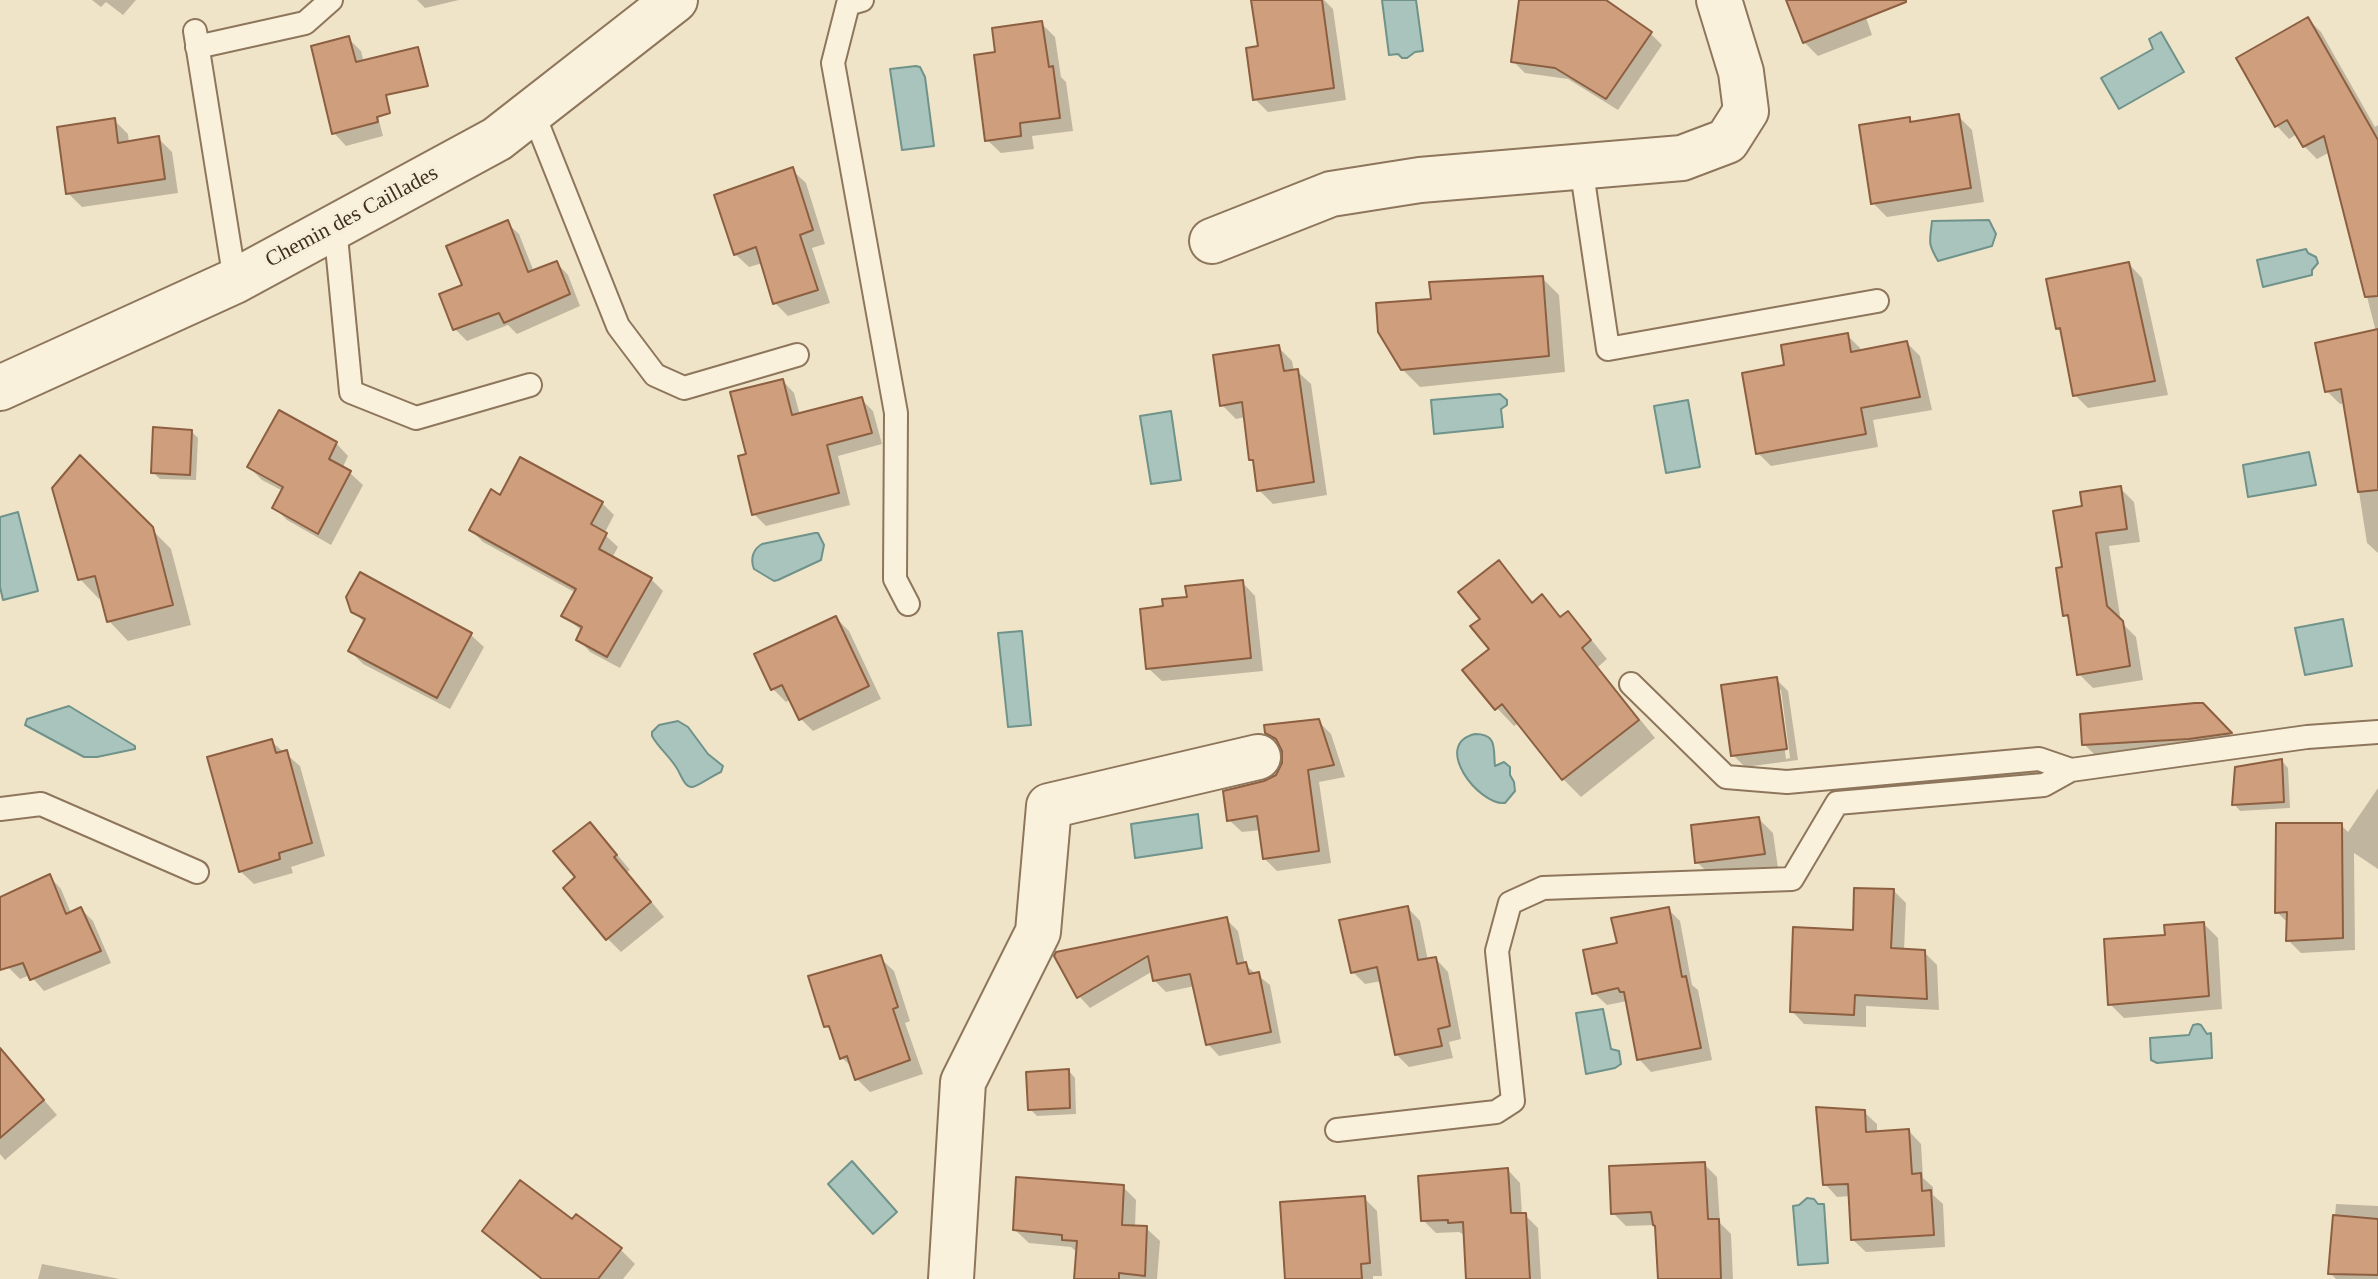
<!DOCTYPE html>
<style>
body{margin:0}
canvas{display:block;background:#f0e4c8}
</style>
<canvas width="2378" height="1279"></canvas>
<script>
const ctx = document.querySelector('canvas').getContext('2d');
ctx.lineJoin = 'round';
function fillPath(path, color) { ctx.fillStyle = color; ctx.fill(path, 'evenodd'); }
function strokePath(path, color, width, dash) { ctx.strokeStyle = color; ctx.lineWidth = width; ctx.lineCap = dash ? 'butt' : 'round'; ctx.setLineDash(dash || []); ctx.stroke(path); }
function write(font, color, halo, rows, align = 'center') {
  ctx.font = font + ' "Times New Roman",serif'; ctx.lineWidth = 6; ctx.setLineDash([]); ctx.textBaseline = 'middle'; ctx.strokeStyle = halo; ctx.fillStyle = color; for (const [text, x, y, turn = 0] of rows) {
    ctx.save(); ctx.translate(x, y); ctx.rotate((+turn || 0) * Math.PI / 180); ctx.textAlign = isNaN(turn) ? turn : align; if (halo) ctx.strokeText(text, 0, 0); ctx.fillText(text, 0, 0); ctx.restore();
  }
}
const water = new Path2D(`
 M1382 0H1416L1423 51 1415 52 1407 58H1402L1398 54 1389 55Z
 M2161 32 2184 72 2119 109 2101 78 2153 49 2149 39Z
 M916 66 920 67 925 77 934 146 902 150 890 69Z
 M1989 220 1996 234 1992 246 1938 261C1927 242 1930 242 1932 221Z
 M2306 249 2308 253 2316 257 2318 263 2312 270V275L2263 287 2257 260Z
 M1500 394 1507 400V405L1501 409 1503 427 1434 434 1431 400Z
 M1688 400 1700 467 1666 473 1654 406Z
 M1171 411 1181 480 1151 484 1140 416Z
 M2309 452 2316 485 2248 497 2243 465Z
 M18 512 38 591 3 600 0 587V517Z
 M815 533H818L824 545 821 560 778 580 774 581 754 569C750 559 753 549 762 544Z
 M2343 619 2352 666 2305 675 2295 628Z
 M1022 631 1031 725 1008 727 998 633Z
 M69 706 135 746V749L97 757H84L25 725 27 719Z
 M678 721 688 727 708 754 723 766 721 772C715 774 695 788 692 787 684 787 681 774 676 767 669 756 658 747 652 736V732L659 725Z
 M1475 734C1498 734 1493 749 1495 766L1504 762 1510 767V775L1514 782 1515 791 1505 803C1479 806 1431 744 1475 734Z
 M1198 814 1202 848 1135 858 1131 824Z
 M1603 1009 1611 1049 1619 1051 1621 1064 1615 1068 1586 1074 1576 1013Z
 M2198 1024 2201 1025 2207 1034 2211 1033 2212 1058 2157 1063 2151 1060 2150 1038 2189 1035 2193 1025Z
 M852 1161 897 1212 873 1234 828 1184Z
 M1807 1198 1814 1199 1818 1204H1824L1828 1263 1798 1265 1793 1206 1799 1205Z`);
fillPath(water, '#a9c4bc');
strokePath(water, '#6f938a', 2);
fillPath(new Path2D(`
 M92 0H136L123 15 106 2 101 7Z
 M417 0H459L425 8Z
 M1262 0H1324L1333 9 1346 100 1268 112 1255 99Z
 M1521 0H1603L1650 33 1662 45 1618 110 1568 79 1525 73 1513 61Z
 M1788 0H1860L1872 35 1818 56 1804 42Z
 M2308 19 2321 32 2375 127 2378 125V553L2367 543 2345 403 2340 404 2327 391 2376 332 2330 152 2317 159 2304 146 2297 134 2289 139 2277 126Z
 M1041 23 1055 37 1061 77 1066 82 1073 131 1032 136 1034 149 1001 153 987 140 997 54Z
 M348 38 361 51 383 136 346 146 334 133Z
 M1958 116 1972 130 1984 202 1887 217 1873 203 1910 119 1914 123Z
 M114 120 128 134 129 143 158 138 172 152 178 193 82 207 68 193Z
 M792 170 806 183 825 244 812 248 830 303 788 316 775 303 763 263 749 267 735 254Z
 M507 223 519 234 534 272 557 263 568 275 580 306 517 334 508 325 467 341 455 329 465 286Z
 M2129 264 2142 278 2168 395 2088 408 2075 395 2063 333 2058 328Z
 M1542 278 1559 295 1565 372 1420 387 1402 369 1433 301Z
 M1847 335 1860 348 1861 352 1907 343 1920 356 1932 410 1873 420 1878 447 1771 466 1758 453Z
 M1278 347 1292 361 1294 371H1297L1311 384 1327 495 1273 504 1259 490 1255 463 1251 459 1245 417 1236 419 1222 405Z
 M783 381 794 393 800 415 861 399 873 411 882 444 838 456 850 505 766 526 754 514 748 456Z
 M192 432 198 438 196 480 160 479 153 472Z
 M336 443 348 456 342 469 350 473 363 485 331 545 287 520 274 507 283 491 262 480 249 467Z
 M81 458 171 549 191 625 128 641 109 621 103 598 99 599 80 579Z
 M2120 488 2134 502 2140 542 2109 546 2121 622 2136 637 2143 680 2093 688 2079 674 2071 622 2065 615 2064 569 2084 508Z
 M501 498 602 503 614 515 604 534 618 547 612 558 651 579 663 591 620 668 590 652 578 639 582 631 563 615 576 593 483 542 471 530Z
 M1499 563 1534 603 1542 596 1562 618 1567 614 1585 632 1607 659 1598 667 1655 738 1581 797 1563 779 1519 723 1514 726 1497 708 1492 650 1483 619Z
 M1242 582 1255 596 1263 671 1162 681 1148 668 1165 608Z
 M353 611 471 635 484 647 450 709 363 664 350 651 365 623Z
 M836 618 849 631 881 699 813 731 800 718 791 699 786 702 773 689 757 655Z
 M1776 679 1788 691 1798 760 1745 767 1733 755ZM1777 690H1781L1790 758 1786 759Z
 M2202 706 2243 747 2098 758 2084 744Z
 M1318 721 1331 734 1345 777 1319 782 1331 863 1277 871 1264 858 1261 830 1242 832 1229 820 1265 783 1276 777 1284 766V750L1267 732Z
 M272 742 300 766 325 856 291 867 293 873 254 884 240 871Z
 M2282 761 2288 768 2290 808 2240 811 2234 804Z
 M2378 788V869L2354 853 2355 950 2301 953 2288 940 2289 924 2277 912 2341 825 2348 832Z
 M1759 819 1773 833 1778 868 1711 876 1697 862Z
 M604 839 630 870 627 872 664 917 621 952 607 938 578 878Z
 M50 877 61 889 71 913 81 909 93 921 111 963 44 991 30 975 20 979 8 967 0 949V899Z
 M1894 891 1906 903 1904 951 1924 952 1937 965 1939 1010 1866 1006V1027L1804 1024 1792 1011 1854 932Z
 M1408 908 1420 921 1428 961 1436 959 1448 972 1461 1039 1449 1042 1453 1058 1409 1067 1396 1054 1382 981 1365 984 1353 972Z
 M1668 909 1680 921 1692 985 1698 990 1712 1060 1651 1072 1639 1059 1627 1001 1607 1005 1594 993Z
 M1226 919 1238 931 1245 965 1270 985 1281 1043 1219 1056 1208 1044 1195 986 1166 992 1154 980 1153 971 1090 1008 1079 996 1056 956Z
 M2204 924 2218 938 2222 1009 2124 1018 2110 1004 2167 936Z
 M880 958 894 971 910 1021 905 1023 923 1074 870 1092 857 1079 854 1069 842 1058 833 1033 826 1026Z
 M1069 1071 1075 1078 1076 1114 1037 1116 1030 1109Z
 M0 1073 25 1078 57 1115 5 1160 0 1154Z
 M1864 1112 1877 1124V1134L1909 1131 1921 1144 1923 1178 1933 1187V1195L1943 1204 1945 1247 1866 1252 1853 1240 1850 1196 1837 1197 1825 1184Z
 M1704 1164 1717 1177 1720 1223 1731 1234 1733 1279H1660L1657 1227 1655 1225 1626 1226 1613 1213Z
 M1508 1170 1520 1183 1522 1215H1525L1538 1228 1541 1279H1468L1465 1235 1459 1232 1436 1233 1423 1220Z
 M1123 1187 1136 1200 1135 1227 1146 1228 1160 1241 1157 1279H1077L1078 1253 1071 1247 1029 1243 1015 1230Z
 M1364 1198 1377 1211 1382 1276H1373V1279H1287Z
 M2336 1204 2378 1206V1279H2336L2330 1273Z
 M576 1216 621 1250 635 1264 623 1279H542L484 1230 573 1222Z
 M42 1264 120 1279H38Z`), '#0003');
const building = new Path2D(`
 M1251 0H1322L1334 88 1253 100 1246 48 1258 46Z
 M1519 0H1606L1652 32 1606 99 1555 68 1511 62Z
 M1786 0H1906V2L1803 43Z
 M2308 17 2378 140V296L2365 297 2324 136 2303 147 2287 120 2275 127 2236 58Z
 M1042 21 1049 67 1053 66 1060 118 1020 123 1021 136 985 141 974 55 995 52 992 28Z
 M349 36 356 62 418 47 428 86 386 95 390 113 377 117 378 122 332 134 311 46Z
 M1959 114 1971 188 1871 204 1859 125 1910 117V122Z
 M115 118 118 143 159 136 165 179 66 194 57 127Z
 M793 167 813 230 800 235 818 290 773 304 756 247 734 255 714 195Z
 M508 220 528 272 557 261 570 294 504 323 499 313 453 330 439 294 462 285 446 246Z
 M2129 262 2155 381 2073 396 2060 328 2056 329 2046 279Z
 M1543 276 1549 356 1401 370 1378 332 1376 303 1431 299 1429 282Z
 M2378 329V490L2358 492 2341 389 2325 392 2315 343Z
 M1848 333 1851 352 1907 341 1920 397 1861 408 1866 434 1756 454 1742 373 1784 365 1781 345Z
 M1279 345 1284 371 1298 369 1314 482 1257 491 1253 460H1249L1242 402 1220 406 1213 355Z
 M783 379 792 415 862 397 872 433 827 445 839 493 752 515 738 456 746 454 730 392Z
 M279 410 337 442 329 459 351 471 318 534 272 508 283 487 247 467Z
 M153 427 192 430 190 475 151 473Z
 M80 455 153 527 173 605 107 622 95 576 78 580 52 488Z
 M520 457 603 502 591 524 607 533 599 549 652 578 607 657 576 640 582 627 561 616 576 589 469 530 491 489 500 495Z
 M2121 486 2127 529 2096 533 2107 606 2123 621 2130 666 2077 675 2068 615 2063 616 2056 568 2062 567 2053 511 2082 506 2080 492Z
 M1499 560 1532 603 1542 594 1560 617 1568 611 1591 640 1582 648 1639 720 1562 780 1502 704 1495 710 1462 670 1489 649 1470 626 1480 619 1458 592Z
 M360 572 472 633 437 698 348 651 365 619 351 612 346 597Z
 M1243 580 1251 658 1146 669 1140 609 1163 606 1162 599 1187 597 1185 586Z
 M836 616 869 686 799 720 782 685 771 690 754 654Z
 M1777 677 1787 749 1731 756 1721 685Z
 M2195 703H2203L2232 733 2189 739 2082 745 2080 714Z
 M1319 719 1334 765 1308 770 1319 851 1263 859 1257 816 1227 821 1223 791 1264 781 1276 775 1282 763V751L1276 739 1265 733 1264 725Z
 M272 739 276 753 287 750 312 843 279 853 280 859 239 872 207 757Z
 M2282 759 2284 802 2232 805 2235 767Z
 M1759 817 1765 854 1695 863 1691 825Z
 M590 822 617 855 614 857 651 902 606 940 563 888 575 877 553 851Z
 M2276 823H2342L2343 938 2286 941 2287 912 2275 913Z
 M50 874 66 914 81 907 101 951 30 980 23 963 0 970V897Z
 M1854 888 1894 889 1891 948 1925 950 1927 999 1855 995 1854 1015 1790 1012 1793 927 1853 930Z
 M1408 906 1418 960 1436 957 1450 1026 1438 1029 1442 1046 1395 1055 1377 967 1351 973 1339 920Z
 M1669 907 1682 977 1686 976 1701 1048 1637 1060 1624 992H1620L1618 988 1592 994 1583 950 1617 943 1611 918Z
 M1227 917 1237 964 1246 962 1249 974 1259 972 1271 1032 1206 1045 1190 974 1153 981 1148 956 1077 998 1054 956 1056 952Z
 M2204 922 2209 996 2108 1005 2104 939 2165 935 2164 925Z
 M881 955 898 1007 893 1009 910 1060 855 1080 847 1056 840 1059 829 1026 824 1027 808 976Z
 M0 1048 44 1100 0 1138Z
 M1069 1069 1070 1108 1028 1110 1026 1072Z
 M1816 1107 1865 1110 1866 1132 1909 1129 1912 1174 1921 1173 1922 1191 1931 1190 1934 1235 1851 1240 1848 1184 1823 1185Z
 M1705 1162 1708 1219H1719L1721 1279H1658L1655 1226 1653 1225 1651 1212 1611 1214 1609 1166Z
 M1508 1168 1511 1213H1526L1530 1279H1466L1463 1222 1448 1223V1220L1421 1221 1418 1176Z
 M1016 1177 1124 1185 1122 1225 1147 1226 1145 1276 1119 1273V1279H1074L1077 1241 1062 1240V1235L1013 1230Z
 M520 1180 572 1219 576 1214 622 1248 598 1279H542L482 1231Z
 M1365 1196 1370 1263 1361 1264 1362 1279H1285L1280 1202Z
 M2333 1215 2378 1219V1275L2328 1274Z`);
fillPath(building, '#cf9f7d');
strokePath(building, '#8d5f41', 2);
const service = new Path2D(`
 M862 0 848 4 833 63 896 413 895 579 908 604
 M195 31 235 281
 M197 47 305 23 331 0
 M532 110 618 326 655 375 684 388 797 355
 M1581 166 1608 349 1877 301
 M335 226 351 392 416 418 530 385
 M1631 684 1726 777 1787 782 2039 759 2071 770
 M0 809 41 804 197 872
 M1337 1130 1496 1112 1513 1101 1497 951 1510 903 1543 888 1792 879 1837 803 2044 785 2071 770 2307 737 2378 732`);
const minor = new Path2D(`
 M1212 241 1331 194 1420 180 1682 158 1727 141 1746 111 1741 72 1719 0
 M0 388 235 281 497 139 675 0
 M951 1279 963 1082 1038 932 1049 806 1258 757`);
strokePath(service, '#8d765c', 26);
strokePath(minor, '#8d765c', 48);
strokePath(service, '#faf1dc', 22);
strokePath(minor, '#faf1dc', 44);
write('22px', '#3d2e20', '#f7eed8', [
 ["Chemin des Caillades",352,217,-28]
]);
</script>
